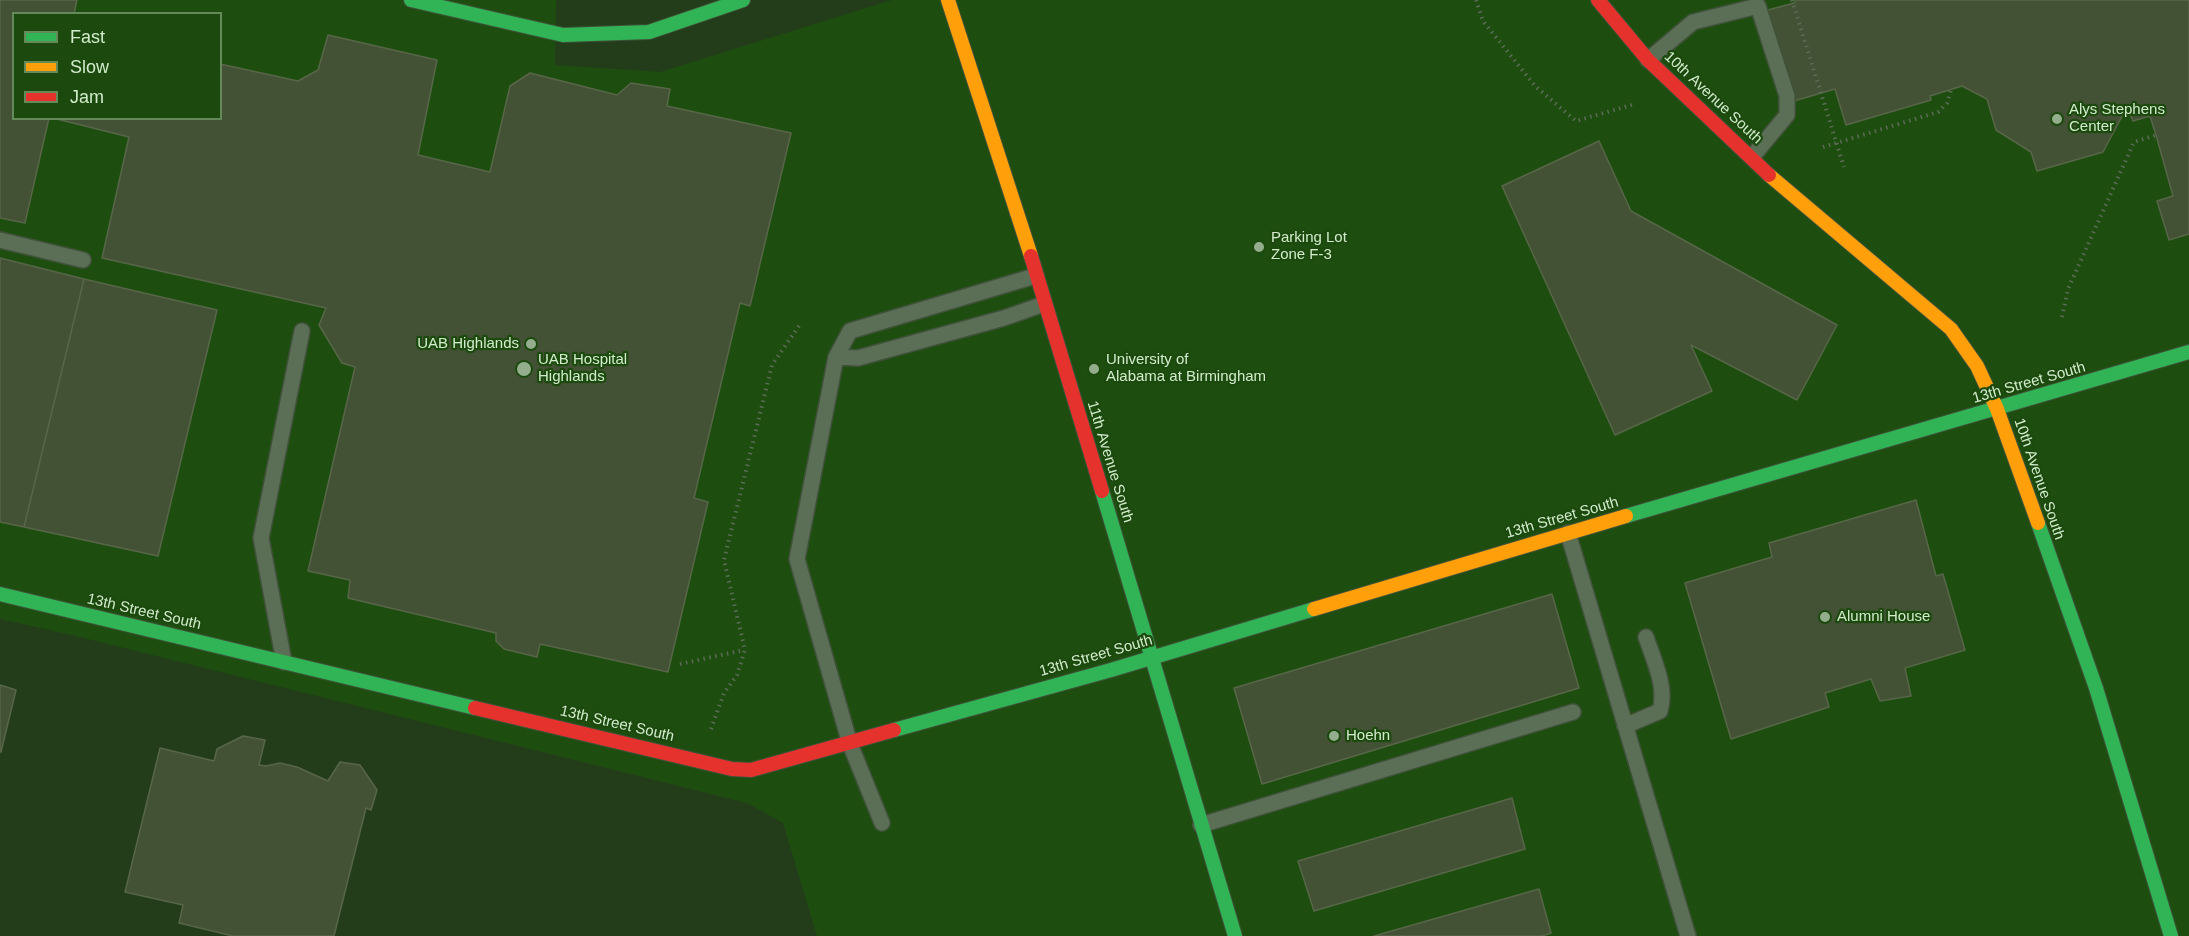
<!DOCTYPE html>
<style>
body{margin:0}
#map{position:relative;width:2189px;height:936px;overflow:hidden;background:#233d1b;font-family:Helvetica,sans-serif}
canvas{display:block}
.legend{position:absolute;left:12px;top:12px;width:210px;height:108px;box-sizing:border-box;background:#1c4a0e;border:2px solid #648a5a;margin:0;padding:8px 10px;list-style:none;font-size:18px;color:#d1ebcb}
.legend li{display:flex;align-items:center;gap:12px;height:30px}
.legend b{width:30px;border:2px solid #648a5a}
</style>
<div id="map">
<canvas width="2189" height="936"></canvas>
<ul class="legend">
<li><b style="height:8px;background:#30b455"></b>Fast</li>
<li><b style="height:8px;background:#ff9f0a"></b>Slow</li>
<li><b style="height:8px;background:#e5322d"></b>Jam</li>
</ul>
</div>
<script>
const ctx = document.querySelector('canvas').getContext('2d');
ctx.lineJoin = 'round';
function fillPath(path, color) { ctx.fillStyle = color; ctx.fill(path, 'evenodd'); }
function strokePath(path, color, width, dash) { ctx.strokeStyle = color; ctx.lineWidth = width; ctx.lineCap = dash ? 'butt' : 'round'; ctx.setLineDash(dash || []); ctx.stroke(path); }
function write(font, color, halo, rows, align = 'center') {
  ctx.font = font + ' Helvetica,sans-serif'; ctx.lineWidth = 4.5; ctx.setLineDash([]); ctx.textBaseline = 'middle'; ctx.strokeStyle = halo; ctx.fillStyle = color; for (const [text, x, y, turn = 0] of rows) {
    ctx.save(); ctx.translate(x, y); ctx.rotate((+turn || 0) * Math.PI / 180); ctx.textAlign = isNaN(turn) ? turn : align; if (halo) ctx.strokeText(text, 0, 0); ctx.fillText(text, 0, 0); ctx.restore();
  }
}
fillPath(new Path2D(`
 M0 0H556L555 65 660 72 892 0H2189V936H817L783 823 747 803 72 635 0 619ZM14 14H220V118H14Z`), '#1e4e0f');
const building = new Path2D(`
 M0 0H77L74 14H14V118H49L25 223 0 218Z
 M1796 0H2189V234L2169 240 2157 201 2173 196 2156 135 2150 116 2133 121 2127 107 2103 152 2037 171 2031 152 1996 130 1987 99 1962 86 1930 96 1931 100 1846 125 1835 89 1794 101 1768 10 1794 3Z
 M328 35 437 60 418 155 490 172 510 86 530 73 617 95 631 83 670 89 667 106 791 133 750 306 740 303 694 498 708 502 668 672 540 644 537 657 504 649 496 641V633L348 598 350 580 308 571 355 367 342 363 319 325 326 308 102 258 129 137 53 118H220V64L298 81 318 70Z
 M1599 141 1631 211 1837 325 1797 400 1691 345 1712 391 1615 435 1502 186Z
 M0 258 84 279 24 527 0 522Z
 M84 279 217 310 158 556 24 527Z
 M1916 500 1936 576 1943 574 1965 650 1905 668 1911 696 1880 701 1871 679 1825 693 1829 707 1731 739 1685 583 1772 557 1769 543Z
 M1552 594 1579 688 1262 784 1234 688Z
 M0 685 16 690 1 752H0Z
 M243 736 265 740 259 765 266 766 280 763 297 767 328 781 340 762 360 765 377 790 371 810 366 808 334 936H233L179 923 183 905 125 892 160 748 214 761 217 749Z
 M1512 798 1525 849 1314 911 1298 861Z
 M1539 889 1551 933 1542 936H1374Z`);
fillPath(building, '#435234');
strokePath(building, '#576648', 1.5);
const lane = new Path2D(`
 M1648 60 1693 22 1758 6 1787 96V115L1752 157
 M0 240 83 260
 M836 357 858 358 1004 318 1044 304
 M1568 533 1688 936
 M284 662 261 538 302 331
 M1625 726 1660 711C1667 687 1654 661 1646 637
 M882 823 850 744 797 559 836 357 850 331 1035 276
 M1201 825 1573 712`);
const fast = new Path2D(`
 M411 0 563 35 649 32 743 0
 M1102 491 1235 936
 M1626 516 2189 352
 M2038 523 2096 688 2171 936
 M0 594 475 708
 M894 730 1111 670 1314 609`);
const slow = new Path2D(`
 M948 0 1031 256
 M1769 175 1951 329 1977 366 1997 409 2038 523
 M1314 609 1626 516`);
const jam = new Path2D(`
 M1598 0 1648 60 1769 175
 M1031 256 1102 491
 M475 708 732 769 751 770 894 730`);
strokePath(lane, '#3f5239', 18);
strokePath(fast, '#3f5239', 16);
strokePath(slow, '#3f5239', 16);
strokePath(jam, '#3f5239', 16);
strokePath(new Path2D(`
 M1476 0 1483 21 1535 86 1576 121 1635 104
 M1792 0 1844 167
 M1823 147 1938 112 1947 103 1951 90
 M2062 317 2068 289 2134 142 2156 135
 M680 664 744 650
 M711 729 724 693 737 675 745 650 724 560 772 365 801 323`), '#5a6b56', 4, [1.5, 4.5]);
strokePath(lane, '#5b6f57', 15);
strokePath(fast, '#30b455', 14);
strokePath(slow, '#ff9f0a', 14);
strokePath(jam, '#e5322d', 14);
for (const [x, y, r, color] of [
 [2057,119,6,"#94ae8d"],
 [1259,247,6,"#94ae8d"],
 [531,344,6,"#94ae8d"],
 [524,369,8,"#94ae8d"],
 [1094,369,6,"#94ae8d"],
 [1825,617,6,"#94ae8d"],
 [1334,736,6,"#94ae8d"]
]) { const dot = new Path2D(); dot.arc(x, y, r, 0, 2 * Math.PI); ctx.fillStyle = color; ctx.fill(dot); strokePath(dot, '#1c4a0e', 2); }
write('15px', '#d1ebcb', '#1c4a0e', [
 ["10th Avenue South",1713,98,43],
 ["13th Street South",2029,383,-16],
 ["11th Avenue South",1110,462,73],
 ["10th Avenue South",2039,479,71],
 ["13th Street South",1562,518,-16],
 ["13th Street South",144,612,13],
 ["13th Street South",1096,656,-16],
 ["13th Street South",617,724,13]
]);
write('15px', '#d1ebcb', '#1c4a0e', [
 ["Alys Stephens",2069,110],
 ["Center",2069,127],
 ["Parking Lot",1271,238],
 ["Zone F-3",1271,255],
 ["UAB Highlands",519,344,"right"],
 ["UAB Hospital",538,360],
 ["Highlands",538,377],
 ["University of",1106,360],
 ["Alabama at Birmingham",1106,377],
 ["Alumni House",1837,617],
 ["Hoehn",1346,736]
], 'left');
</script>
